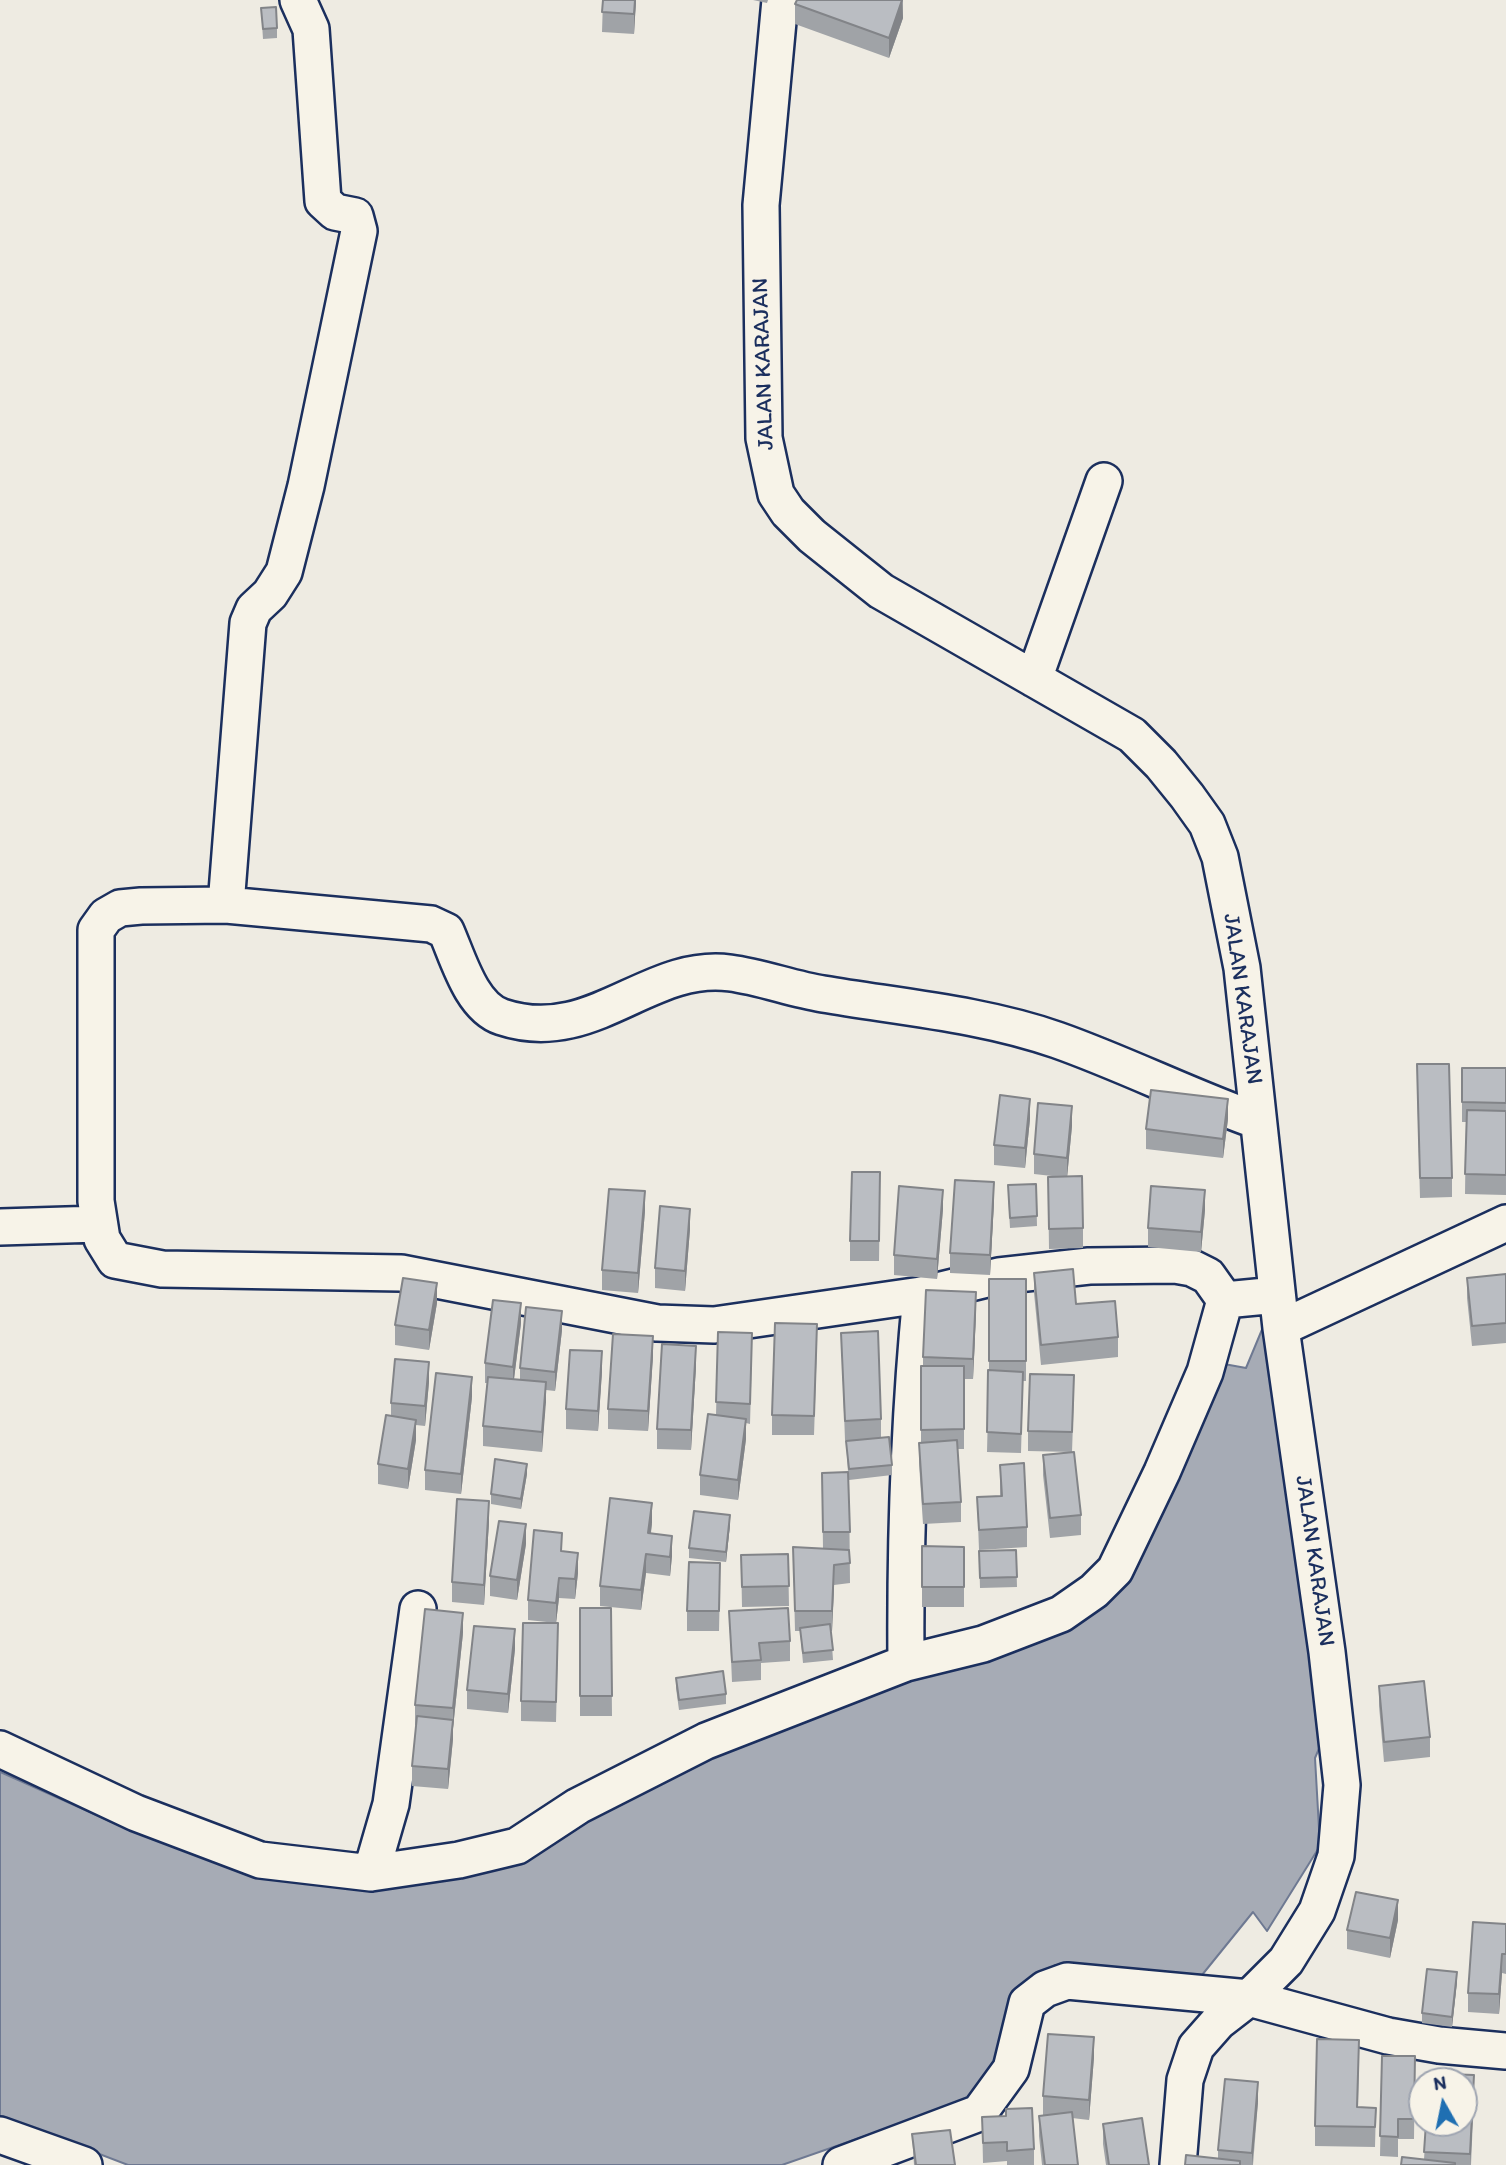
<!DOCTYPE html>
<style>
body{margin:0}
#map{position:relative;width:1506px;height:2165px;overflow:hidden;background:#eeebe2;font-family:Itim,sans-serif}
canvas{display:block}
.north{position:absolute;left:1408px;top:2067px;width:70px;height:70px;box-sizing:border-box;background:#f7f3e8;border:2px solid #9fa5b1;border-radius:50%;rotate:351deg;font-size:19px;font-weight:700;line-height:28px;text-align:center;color:#1b2f5e}
.north::after{content:'';display:block;margin:auto;width:24px;height:32px;background:#1f6fb2;clip-path:polygon(50% 0,100% 100%,50% 72%,0 100%)}
</style>
<div id="map">
<canvas width="1506" height="2165"></canvas>
<div class="north">N</div>
</div>
<script>
const ctx = document.querySelector('canvas').getContext('2d');
ctx.lineJoin = 'round';
function fillPath(path, color) { ctx.fillStyle = color; ctx.fill(path, 'evenodd'); }
function strokePath(path, color, width, dash) { ctx.strokeStyle = color; ctx.lineWidth = width; ctx.lineCap = dash ? 'butt' : 'round'; ctx.setLineDash(dash || []); ctx.stroke(path); }
function write(font, color, halo, rows, align = 'center') {
  ctx.font = font + ' Itim,sans-serif'; ctx.lineWidth = 5; ctx.setLineDash([]); ctx.textBaseline = 'middle'; ctx.strokeStyle = halo; ctx.fillStyle = color; for (const [text, x, y, turn = 0] of rows) {
    ctx.save(); ctx.translate(x, y); ctx.rotate((+turn || 0) * Math.PI / 180); ctx.textAlign = isNaN(turn) ? turn : align; if (halo) ctx.strokeText(text, 0, 0); ctx.fillText(text, 0, 0); ctx.restore();
  }
}
const water = new Path2D(`
 M1266 1320 1324 1737 1315 1758 1320 1846 1267 1931 1253 1912 1202 1975 1055 1965 1023 1995 980 2096 782 2165H128L0 2116V1772L121 1826 230 1865 356 1887 659 1775 1083 1608 1224 1364 1246 1368Z`);
fillPath(water, '#a6abb5');
strokePath(water, '#6e7992', 2);
const minor = new Path2D(`
 M780 0 761 205 764 438 776 494 788 512 812 536 881 591 1132 735 1161 764 1187 796 1207 824 1220 857 1242 968 1281 1328 1327 1652 1342 1785 1336 1856 1317 1911 1286 1961 1249 1998 1218 2022 1196 2047 1185 2080 1178 2165
 M1034 679 1104 481
 M226 905 248 623 254 609 270 594 284 572 306 486 359 231 355 216 335 212 323 201 311 29 298 0
 M1258 1121C1190 1097 1125 1064 1057 1040 983 1014 900 1007 823 994 792 989 761 977 730 973 648 962 592 1047 502 1017 471 1007 458 958 446 931L431 924 226 905 141 906 120 908 106 916 96 930V1201L102 1239 115 1260 162 1269 401 1273 657 1323 714 1325 921 1295 999 1276 1089 1266 1175 1265 1192 1268 1208 1276 1225 1300 1277 1295
 M0 1227 99 1224
 M1281 1328 1506 1223
 M906 1663C905 1540 909 1417 921 1295
 M0 1749 136 1813 260 1860 371 1873 459 1860 517 1846 578 1806 706 1741 906 1663 983 1644 1061 1614 1094 1591 1115 1570 1162 1472 1205 1372 1225 1300
 M371 1873 391 1804 418 1609
 M0 2135 84 2165
 M841 2165 979 2113 1011 2069 1027 2003 1045 1989 1067 1981 1249 1998 1388 2036 1439 2045 1506 2051`);
strokePath(minor, '#1b2f5e', 40);
strokePath(minor, '#f7f3e8', 35);
fillPath(new Path2D(`
 M603 0H636L634 34 602 32Z
 M753 0H768L767 3Z
 M903 0V18L889 58 795 24V4Z
 M261 8 277 28V38L263 39Z
 M1462 1068H1506V1195L1465 1194 1466 1122H1462Z
 M1417 1084 1452 1178V1197L1420 1198Z
 M1030 1119 1025 1168 994 1165V1145Z
 M1228 1119 1223 1158 1146 1149V1129Z
 M1072 1126 1067 1177 1083 1228V1248L1049 1249 1048 1177H1061L1034 1174V1154Z
 M1036 1184 1037 1226 1010 1228 1008 1195Z
 M880 1192 879 1261H850V1241Z
 M994 1202 990 1275 950 1273V1253Z
 M943 1209 937 1279 894 1275V1255Z
 M1205 1210 1201 1252 1148 1247V1228Z
 M645 1211 638 1293 602 1290V1270Z
 M690 1229 685 1291 655 1288V1268Z
 M1034 1273 1118 1337V1357L1041 1365 1034 1293Z
 M1506 1274V1343L1472 1346 1467 1298V1278Z
 M989 1279H1026V1381H1023L1021 1453 987 1452 989 1370Z
 M437 1303 429 1350 395 1345V1325Z
 M976 1312 973 1379H964V1449H957L961 1502V1522L923 1524 919 1463V1443H921V1366H923V1357Z
 M521 1323 514 1379 520 1380V1368L562 1330 555 1391 546 1390 542 1452 483 1446V1426L487 1383H485V1363Z
 M718 1332 752 1353 750 1424 746 1423V1439L738 1500 700 1495V1475L716 1415Z
 M841 1333 881 1419V1438L892 1465V1475L849 1480 850 1583 834 1585 832 1631H831L833 1660 803 1663 800 1631H795L793 1547 823 1549 822 1473 848 1472 846 1441 859 1440H845Z
 M817 1344 814 1435H772V1415Z
 M653 1356 648 1431 608 1429V1409Z
 M696 1366 691 1450 657 1449V1429Z
 M602 1371 598 1431 566 1429V1409Z
 M429 1382 425 1426 416 1425V1440L408 1489 378 1484V1464L391 1416V1403Z
 M1074 1394 1072 1452 1028 1451V1431Z
 M472 1397 461 1494 425 1490V1470Z
 M1043 1455 1081 1515V1535L1050 1538 1043 1475Z
 M1000 1465 1027 1527V1547L979 1550 977 1497 1000 1496Z
 M527 1474 521 1509 491 1504V1494Z
 M489 1521 484 1605 452 1602V1582Z
 M652 1523 651 1533 672 1556 670 1576 646 1573 641 1610 600 1606V1586Z
 M730 1525 726 1562 689 1558V1548Z
 M526 1544 517 1600 490 1596V1576Z
 M922 1546 964 1547V1607H922Z
 M1016 1550 1017 1587 980 1588 979 1551Z
 M562 1551 578 1573 575 1599 559 1598 556 1623 528 1620V1600Z
 M788 1554 789 1606 742 1607 741 1555Z
 M720 1583 719 1631H687V1611Z
 M580 1608H611L612 1716H580Z
 M729 1611 790 1641V1661L761 1663V1680L732 1682Z
 M463 1633 453 1728V1739L448 1789 412 1786V1766L416 1725H415V1705Z
 M558 1643 556 1722 521 1721V1701Z
 M515 1649 508 1713 467 1709V1690Z
 M676 1678 726 1694V1704L679 1710 676 1688Z
 M1379 1686 1430 1737V1757L1384 1762 1379 1706Z
 M1398 1920 1390 1958 1347 1949V1930Z
 M1506 1924V1974L1502 1973 1499 2014 1468 2012V1993Z
 M1457 1982 1452 2027 1422 2023V2013Z
 M1382 2056H1415L1414 2139H1398V2157L1380 2156Z
 M1094 2057 1089 2120 1072 2118 1078 2165H1042L1039 2136V2116H1043V2096Z
 M1359 2060 1358 2107 1376 2108 1375 2147 1315 2146V2126Z
 M1474 2095 1471 2165H1401L1424 2160 1426 2123H1464Z
 M1258 2102 1253 2165H1185L1218 2159V2150Z
 M982 2117 1034 2149V2165H1007V2161L983 2163Z
 M1103 2124 1149 2165H1106L1103 2144Z
 M912 2134 955 2165H914Z`), '#a0a3a7');
fillPath(new Path2D(`
 M635 0H636L634 34V14Z
 M902 0 903 18 889 58V38Z
 M1030 1099V1119L1025 1168V1148Z
 M1228 1099V1119L1223 1158V1139Z
 M1072 1106V1126L1067 1178V1158Z
 M994 1182V1202L990 1275V1255Z
 M943 1190V1209L937 1279V1259Z
 M1205 1190V1210L1201 1252V1232Z
 M645 1191V1211L638 1293V1273Z
 M690 1209V1229L685 1291V1271Z
 M437 1283V1303L429 1350V1330Z
 M976 1292V1312L973 1379V1359Z
 M521 1303V1323L513 1387V1367Z
 M562 1311V1330L555 1391V1372Z
 M653 1336V1356L648 1431V1411Z
 M696 1346V1366L691 1450V1430Z
 M602 1351V1371L598 1431V1411Z
 M429 1362V1382L425 1426V1406Z
 M472 1377V1397L461 1494V1474Z
 M546 1382V1402L542 1452V1432Z
 M746 1419V1439L738 1500V1480Z
 M416 1420V1440L408 1489V1469Z
 M527 1464V1474L521 1509V1499Z
 M489 1501V1521L484 1605V1585Z
 M652 1503V1523L648 1553V1533Z
 M730 1515V1525L726 1562V1552Z
 M526 1524V1544L517 1600V1580Z
 M672 1536V1556L670 1576V1557Z
 M578 1553V1573L575 1599V1579Z
 M646 1554V1573L641 1610V1590Z
 M834 1565V1585L832 1631V1611Z
 M559 1578V1598L556 1623V1603Z
 M463 1613V1633L453 1728V1739L448 1789V1769L453 1720V1708Z
 M515 1629V1649L508 1713V1694Z
 M1398 1900V1920L1390 1958V1938Z
 M1502 1954V1973L1499 2014V1994Z
 M1457 1972V1982L1452 2027V2017Z
 M1094 2037V2057L1089 2120V2100Z
 M1474 2075V2095L1470 2165V2154Z
 M1258 2082V2102L1252 2165V2153Z`), '#828488');
const building = new Path2D(`
 M603 0H635L634 14 602 12Z
 M797 0H902L889 38 795 4Z
 M276 7 277 28 263 29 261 8Z
 M1417 1064H1449L1452 1178H1420Z
 M1462 1068H1506V1103L1462 1102Z
 M1151 1090 1228 1099 1223 1139 1146 1129Z
 M1000 1095 1030 1099 1025 1148 994 1145Z
 M1038 1103 1072 1106 1067 1158 1034 1154Z
 M1467 1110 1506 1111V1175L1465 1174Z
 M852 1172H880L879 1241H850Z
 M1082 1176 1083 1228 1049 1229 1048 1177Z
 M955 1180 994 1182 990 1255 950 1253Z
 M1036 1184 1037 1216 1010 1218 1008 1185Z
 M899 1186 943 1190 937 1259 894 1255Z
 M1151 1186 1205 1190 1201 1232 1148 1228Z
 M609 1189 645 1191 638 1273 602 1270Z
 M660 1206 690 1209 685 1271 655 1268Z
 M1073 1269 1076 1304 1115 1301 1118 1337 1041 1345 1034 1273Z
 M1506 1274V1323L1472 1326 1467 1278Z
 M403 1278 437 1283 429 1330 395 1325Z
 M989 1279H1026V1361H989Z
 M926 1290 976 1292 973 1359 923 1357Z
 M493 1300 521 1303 513 1367 485 1363Z
 M526 1307 562 1311 555 1372 520 1368Z
 M775 1323 817 1324 814 1416 772 1415Z
 M878 1331 881 1419 845 1421 841 1333Z
 M718 1332 752 1333 750 1404 716 1402Z
 M613 1334 653 1336 648 1411 608 1409Z
 M662 1344 696 1346 691 1430 657 1429Z
 M570 1350 602 1351 598 1411 566 1409Z
 M395 1359 429 1362 425 1406 391 1403Z
 M921 1366H964V1429L921 1430Z
 M988 1370 1023 1372 1021 1434 987 1432Z
 M436 1373 472 1377 461 1474 425 1470Z
 M1030 1374 1074 1375 1072 1432 1028 1431Z
 M488 1377 546 1382 542 1432 483 1426Z
 M708 1414 746 1419 738 1480 700 1475Z
 M386 1415 416 1420 408 1469 378 1464Z
 M889 1437 892 1465 849 1469 846 1441Z
 M957 1440 961 1502 923 1504 919 1443Z
 M1074 1452 1081 1515 1050 1518 1043 1455Z
 M495 1459 527 1464 521 1499 491 1494Z
 M1024 1463 1027 1527 979 1530 977 1497 1002 1496 1000 1465Z
 M848 1472 850 1532H823L822 1473Z
 M610 1498 652 1503 648 1533 672 1536 670 1557 646 1554 641 1590 600 1586Z
 M457 1499 489 1501 484 1585 452 1582Z
 M694 1511 730 1515 726 1552 689 1548Z
 M499 1521 526 1524 517 1580 490 1576Z
 M534 1530 562 1533 561 1551 578 1553 575 1579 559 1578 556 1603 528 1600Z
 M922 1546 964 1547V1587H922Z
 M793 1547 849 1550 850 1563 834 1565 832 1611H795Z
 M1016 1550 1017 1577 980 1578 979 1551Z
 M788 1554 789 1586 742 1587 741 1555Z
 M689 1562 720 1563 719 1611H687Z
 M580 1608H611L612 1696H580Z
 M788 1608 790 1641 759 1643 761 1660 732 1662 729 1611Z
 M425 1609 463 1613 453 1708 415 1705Z
 M523 1623H558L556 1702 521 1701Z
 M830 1624 833 1650 803 1653 800 1628Z
 M474 1626 515 1629 508 1694 467 1690Z
 M723 1671 726 1694 679 1700 676 1678Z
 M1424 1681 1430 1737 1384 1742 1379 1686Z
 M417 1716 453 1720 448 1769 412 1766Z
 M1356 1892 1398 1900 1390 1938 1347 1930Z
 M1473 1922 1506 1924V1954H1502L1499 1994 1468 1993Z
 M1427 1969 1457 1972 1452 2017 1422 2013Z
 M1048 2034 1094 2037 1089 2100 1043 2096Z
 M1317 2039 1359 2040 1357 2107 1376 2108 1375 2127 1315 2126Z
 M1382 2056H1415L1414 2119H1398V2137L1380 2136Z
 M1446 2074 1474 2075 1470 2154 1424 2152 1426 2123H1464V2081H1445Z
 M1225 2079 1258 2082 1252 2153 1218 2150Z
 M1032 2108 1034 2149 1007 2151V2142L983 2143 982 2117 1006 2116V2109Z
 M1072 2112 1078 2165H1045L1039 2116Z
 M1142 2118 1149 2165H1109L1103 2124Z
 M950 2130 955 2165H916L912 2134Z
 M1186 2155 1240 2161V2165H1185Z
 M1402 2157 1455 2163V2165H1401Z`);
fillPath(building, '#babdc2');
strokePath(building, '#828488', 2);
write('23px', '#1b2f5e', '#f7f3e8', [
 ["JALAN KARAJAN",764,364,-92],
 ["JALAN KARAJAN",1242,999,82],
 ["JALAN KARAJAN",1314,1561,82]
]);
</script>
